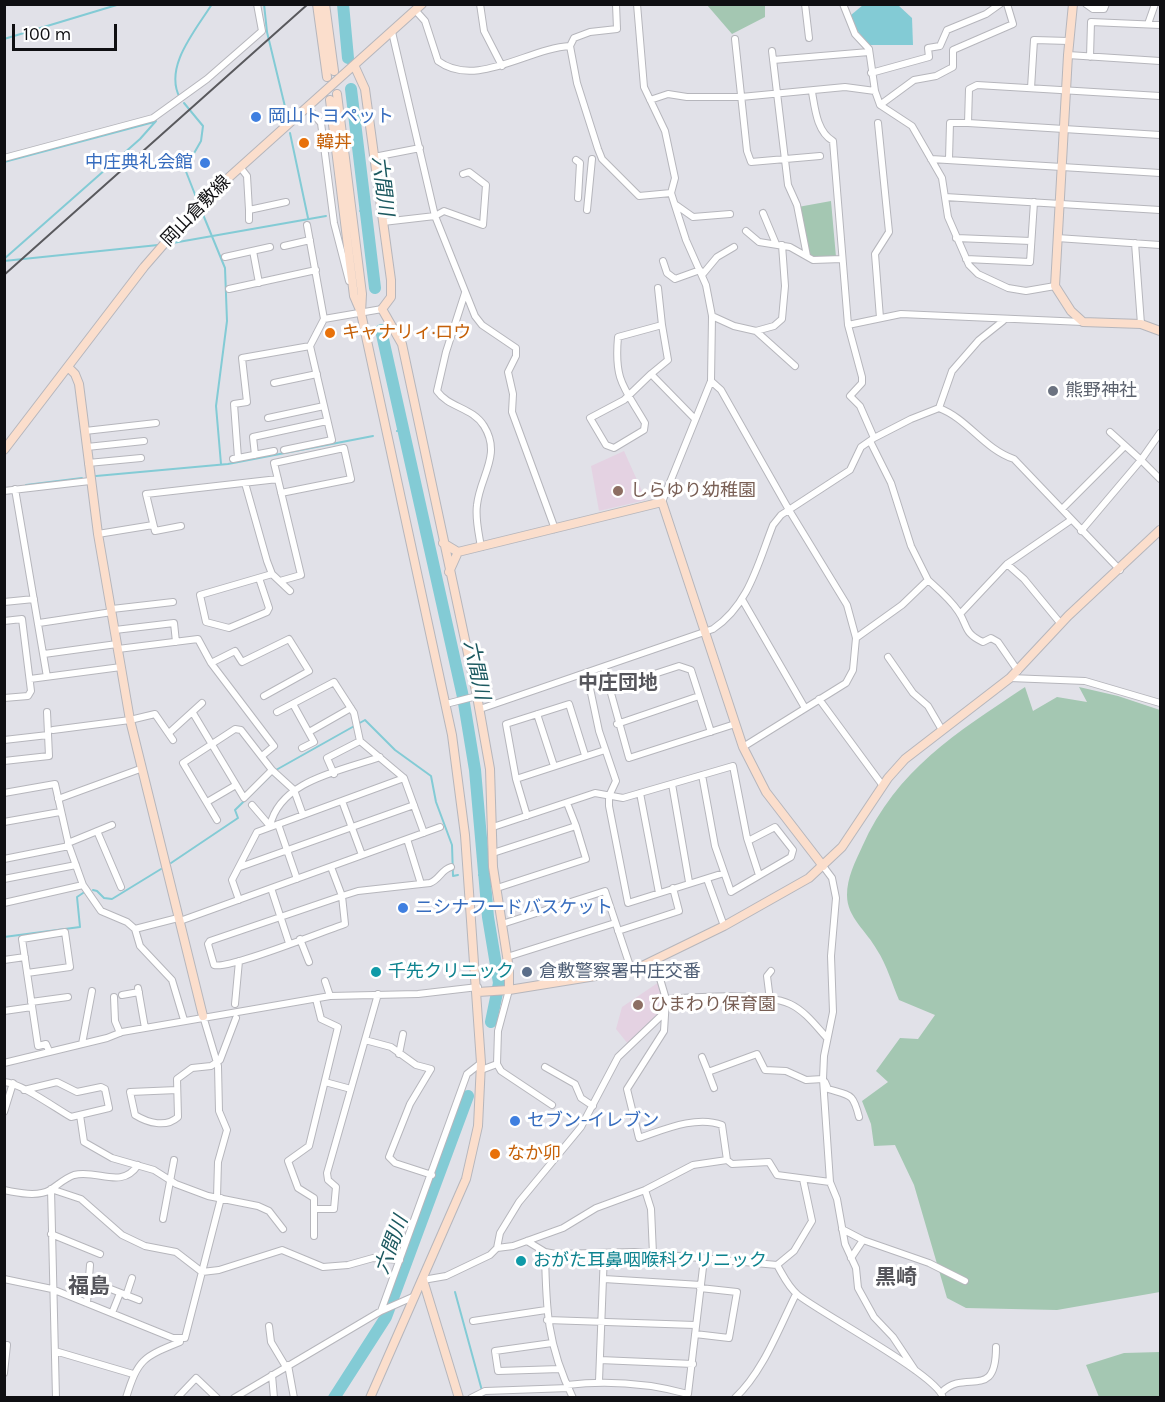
<!DOCTYPE html>
<meta charset="utf-8">
<style>
body{margin:0}
#map{position:relative;width:1165px;height:1402px;overflow:hidden;background:#e1e1e8;font-family:Karla,sans-serif}
canvas{display:block}
.frame{position:absolute;inset:0;border:6px solid #0f0f12;pointer-events:none}
.scale{position:absolute;left:12px;top:24px;width:105px;height:27px;box-sizing:border-box;border:3px solid #0f0f12;border-top:0;padding-left:8px;font-size:18px;line-height:21px;white-space:nowrap;color:#0f0f12;-webkit-text-stroke:4px #fff;paint-order:stroke}
</style>
<div id="map">
<canvas width="1165" height="1402"></canvas>
<div class="frame"></div>
<div class="scale">100 m</div>
</div>
<script>
const ctx = document.querySelector('canvas').getContext('2d');
ctx.lineJoin = 'round';
function fillPath(path, color) { ctx.fillStyle = color; ctx.fill(path, 'evenodd'); }
function strokePath(path, color, width, dash) { ctx.strokeStyle = color; ctx.lineWidth = width; ctx.lineCap = dash ? 'butt' : 'round'; ctx.setLineDash(dash || []); ctx.stroke(path); }
function write(font, color, halo, rows, align = 'center') {
  ctx.font = font + ' Karla,"Noto Sans JP",sans-serif'; ctx.lineWidth = 6; ctx.setLineDash([]); ctx.textBaseline = 'middle'; ctx.strokeStyle = halo; ctx.fillStyle = color; for (const [text, x, y, turn = 0] of rows) {
    ctx.save(); ctx.translate(x, y); ctx.rotate((+turn || 0) * Math.PI / 180); ctx.textAlign = isNaN(turn) ? turn : align; if (halo) ctx.strokeText(text, 0, 0); ctx.fillText(text, 0, 0); ctx.restore();
  }
}
fillPath(new Path2D(`
 M624 451 646 500 599 511 591 466Z
 M659 982 663 998 661 1015 628 1044 616 1029 622 1007Z`), '#e4d2e2');
fillPath(new Path2D(`
 M707 5H765V17L732 34Z
 M831 201 836 257 821 260 808 256 798 207Z
 M1025 687 1033 711 1057 697 1087 702 1079 687 1118 696 1160 710V1292L1057 1310 966 1308 947 1298 914 1185 895 1145 874 1146 871 1124 862 1101 888 1082 876 1071 900 1038 918 1039 935 1015 899 1000C892 984 887 965 877 950 867 931 847 918 847 895 847 878 855 862 862 847 897 769 956 733 1025 687Z
 M1160 1352V1397H1099L1086 1365 1124 1353Z`), '#a4c7b2');
fillPath(new Path2D(`
 M863 5H898L912 18 913 45H869L857 30 851 15Z`), '#83cbd5');
strokePath(new Path2D(`
 M264 4 267 32 287 115
 M4 39 120 4
 M180 98C163 67 196 30 212 4
 M184 103 203 126 201 141 185 169 196 197
 M290 133 308 218
 M4 162 154 122
 M360 211H366
 M202 212 225 268 227 321 216 406 221 464
 M167 244 326 216
 M4 259 140 139 156 121
 M4 261 158 245
 M397 431 403 430
 M96 476 228 464 373 436
 M26 485 82 478
 M276 770 365 720 395 750 431 776 436 802 452 845 453 876 458 875
 M171 863 238 818 235 810 270 776
 M479 875 485 874
 M93 890 97 891 104 898 112 899 161 869
 M4 937 80 927 77 897 86 891
 M455 1292 484 1398`), '#83cbd5', 2);
strokePath(new Path2D(`
 M343 4 348 58
 M351 89 375 288
 M381 330 463 697 475 770 488 917 499 983 491 1022
 M334 1398 386 1317 468 1096`), '#83cbd5', 12);
const street = new Path2D(`
 M480 4 484 31 502 66
 M637 4 644 87 665 131 675 178 671 193 686 240 706 285 712 316 711 381 662 502
 M805 4 809 38
 M843 4 855 34 869 49 875 91 880 105 912 126 942 178 948 217 969 265 978 274 1008 288 1026 291 1055 286
 M1086 4 1093 9H1104L1106 4
 M416 11 425 21 438 61C476 89 529 48 570 46L577 83 598 149 602 159 639 196 671 193
 M1148 24 1155 4
 M392 32 435 216 475 316 482 325 516 348V356L508 372 513 394 512 412 555 529
 M735 39 747 151 751 162 820 156
 M570 46 574 38 590 32 617 29 616 4
 M772 51 788 185 797 205 807 256
 M1068 55 1160 61
 M1090 57 1091 22 1160 25
 M773 60 869 52
 M871 73 929 57 928 48 940 46 947 30 986 14 1000 4
 M1031 88 1034 40 1069 41
 M812 92C815 109 817 132 833 141L848 325 862 377V383L850 396 860 406 874 438
 M650 100 668 94 687 97H741L845 87 875 91
 M880 105 914 80 936 76 953 67V50L1013 24 1007 4
 M307 107 321 123 334 223 349 281
 M878 123 889 232 875 254 880 318
 M968 123 1160 135
 M374 157 420 148
 M4 158 153 118 207 79 262 31 257 4
 M931 159 1160 173
 M949 159 950 123H968L969 89 977 85 1160 96
 M576 160 580 163 578 198
 M240 167 247 176 249 210 286 202
 M945 197 1160 210
 M676 205 693 217 730 214
 M249 210V220
 M587 210 592 159
 M763 213 776 244
 M383 222 435 216 444 211 483 225 486 185 469 172 463 174
 M307 225 324 319
 M746 231 759 242 790 247 813 260 842 259
 M956 238 1031 241
 M1057 238 1160 245
 M1135 243 1141 324
 M284 246 310 240
 M253 251 259 283
 M225 257 270 247
 M966 259 1030 262 1034 202
 M663 261 667 273 675 279 700 270
 M702 275 717 257 734 247
 M658 288 662 325
 M229 289 316 270
 M465 293 446 352 437 391C449 408 472 407 484 426 502 455 480 476 477 505 475 519 479 534 481 547
 M712 316 734 326 756 331 795 366
 M848 325 901 314 1083 322
 M756 331 774 326 782 319 785 286 782 245
 M651 374 624 400 590 418 606 445 614 448 644 430 645 423C624 387 614 381 618 337L662 325 668 360 651 374 695 419
 M711 381 721 390 789 510 847 605 856 638 853 670 846 683 743 747
 M274 383 317 374
 M939 408 952 371 979 340 1003 321
 M268 418 324 406
 M85 431 156 423
 M1110 432 1141 460 1160 433
 M870 441 891 483 911 546 928 580
 M87 447 144 441
 M284 450 332 440 310 346 324 319 382 309
 M255 455 253 437 327 421
 M238 458 234 404 247 402 242 358 310 346
 M233 459 274 451
 M88 463 141 458
 M245 483 267 561 272 574 290 591
 M15 489 47 677
 M4 491 90 481
 M1062 509 1125 446
 M181 526 155 531 146 494 278 479
 M1081 531 1141 460 1160 479
 M98 534 153 525
 M1007 564 1024 579 1061 624
 M259 578 269 608 267 612 229 628 206 622 200 595 272 574
 M280 581 301 575 274 463 344 448 351 479 281 493
 M743 601 805 708
 M4 602 34 599
 M112 609 173 602
 M960 614 1007 564 1071 520
 M4 621 22 619 31 691 28 696 4 698
 M39 623 112 612
 M115 630 174 623 176 642
 M856 638 902 605 928 580C938 589 950 599 958 611 968 625 963 633 983 642L991 638 998 642 1018 671
 M118 649 198 639 211 663 235 651 242 662 289 639 309 671 264 696
 M44 654 117 644
 M888 657 913 693 928 706 942 730
 M211 663 274 746 262 756
 M604 668 629 758 735 724
 M587 674 599 731 616 781 609 796V806L628 903 724 873
 M1010 678 1085 681 1160 703
 M30 679 121 667
 M608 689 679 666 691 670 711 732
 M819 699 883 786
 M293 704 314 742 302 748
 M446 704 477 696
 M480 709 713 629C749 605 758 563 773 525L781 515 850 470 861 447 874 438 911 419 939 408C968 419 984 449 1014 459L1120 570
 M277 712 334 682 354 713 360 741 404 778 424 833
 M193 713 244 798 272 770
 M537 714 554 766
 M617 724 699 696
 M53 730 130 720 155 714 173 740
 M309 732 351 708
 M169 733 202 703
 M4 740 48 735
 M4 761 49 756 47 712
 M334 774 327 758 360 741
 M702 775 715 846 731 892 791 857 793 850 775 827 748 841
 M516 779 605 750
 M672 784 689 882
 M4 793 55 784 69 846 83 885
 M640 793 659 893
 M58 799 140 769
 M342 801 362 855
 M207 802 236 785
 M567 803 576 826
 M252 805 270 826
 M527 816 516 779 506 724 569 704 585 755
 M217 820 183 763 235 729 241 730 272 770 294 790 303 815
 M4 822 60 812
 M278 824 297 879
 M270 826C280 780 341 771 380 757
 M493 827 595 793 623 798 733 766 747 838 759 875
 M97 831 121 887
 M407 839 421 884
 M68 843 112 825
 M493 853 576 826 586 859 497 888
 M4 859 69 846
 M823 866 832 878 836 898 831 956 833 1012 824 1056 823 1079 830 1182 837 1199 845 1244 856 1268 858 1288 874 1317 893 1337 915 1370
 M240 867 414 805
 M331 867 342 896 345 924C324 931 228 970 214 965L208 944 210 941 342 896 358 891 430 883C440 879 441 870 451 867
 M4 879 76 865
 M707 879 724 926
 M271 888 289 943
 M239 900 232 880 257 832 404 778
 M4 903 83 885 101 911 127 922 135 929 178 918
 M180 921 440 827
 M502 924 605 891 631 969
 M135 929 140 946 172 980 184 1020
 M618 931 679 911 673 888
 M300 939 309 962
 M507 957 615 923
 M4 960 25 957
 M655 962 666 999 664 1031 627 1089 639 1138C663 1130 696 1115 722 1125L727 1160
 M27 973 70 967 65 932 22 939 38 1046 46 1044 49 1051
 M325 981 330 996
 M138 988 145 1028
 M122 995 139 992
 M114 997 115 1021 120 1033
 M666 999C695 997 765 992 790 1004 805 1011 816 1026 827 1038
 M770 1000 767 976 771 971
 M31 1002 68 997
 M235 1004 239 961
 M4 1011 32 1007
 M203 1016 218 1066 219 1111 227 1130 218 1162 217 1197
 M365 1040 391 1047 416 1065 431 1069 410 1104 389 1157 395 1163 432 1175
 M82 1044 92 991
 M399 1054 403 1034
 M702 1057 708 1072 757 1054 765 1070 786 1071 806 1080 823 1079
 M4 1063 107 1038 122 1032 330 996 418 994 478 987
 M497 1064 501 1071 552 1105
 M545 1067 575 1084 581 1098 593 1106
 M481 1070 497 1064 498 1031 509 990
 M708 1072 714 1088
 M4 1082C21 1083 55 1108 71 1117L109 1108 105 1089 101 1087 77 1092 57 1082 24 1090
 M325 1082 351 1089
 M825 1082 828 1089C851 1096 853 1093 859 1117
 M177 1090 130 1092 135 1115C148 1123 166 1128 178 1117L177 1079 192 1068 211 1066 220 1060 236 1018
 M4 1112 13 1083
 M80 1115 84 1142 112 1158 154 1170 176 1184 208 1196 258 1206 269 1211 283 1229
 M51 1189 81 1199 122 1235 145 1246 176 1252 202 1272 219 1270 282 1250 323 1267 348 1265 373 1258 400 1260
 M51 1189 56 1398
 M4 1190C18 1193 38 1197 50 1190 58 1185 65 1178 74 1175 98 1169 121 1190 138 1165
 M645 1190 651 1209 653 1254
 M315 1209H334L336 1187 328 1180 327 1173 378 994
 M163 1219 174 1160
 M842 1229 863 1240 929 1263 965 1281
 M51 1234 100 1254
 M314 1236V1198L298 1188 288 1161 309 1146 338 1027 321 1019 316 999
 M527 1241 545 1252 556 1254 634 1252 777 1265 794 1251 812 1221 803 1179
 M497 1248 513 1246 563 1228 596 1208 645 1190 693 1165 727 1160 732 1164 769 1162 777 1175 830 1182
 M545 1252C546 1309 547 1345 573 1398
 M851 1258 863 1240
 M777 1265C783 1275 788 1287 798 1295 822 1314 939 1376 943 1398
 M4 1279 52 1289 173 1338H185L221 1198
 M604 1279 701 1285
 M423 1280 446 1276 490 1255 497 1248 500 1233 519 1202 581 1127 618 1057 663 1014
 M90 1281 139 1300
 M126 1296 132 1278
 M87 1303 90 1265
 M381 1311 467 1074 481 1063
 M112 1313 120 1293
 M547 1320 695 1325
 M473 1321 546 1310
 M269 1326 271 1342 286 1367
 M695 1334 729 1338 737 1292 700 1288
 M552 1343 495 1351 498 1371 560 1369
 M55 1351 133 1374
 M600 1360 693 1364
 M288 1365 294 1398
 M4 1373 7 1345
 M272 1375 274 1398
 M599 1381 604 1253
 M567 1385C610 1380 647 1383 688 1394L704 1259
 M942 1392C966 1368 996 1402 996 1347
 M126 1398C138 1359 143 1357 180 1342V1338
 M177 1398 196 1378 217 1398
 M234 1398 381 1311 415 1296
 M471 1398 485 1391 569 1388
 M735 1398C763 1372 779 1328 796 1294`);
const secondary = new Path2D(`
 M317 4 327 77
 M325 4 334 71
 M1073 4 1068 55 1055 286 1071 311 1083 322 1141 324 1160 331
 M355 67 365 89 391 280V297L382 309 402 344 477 696 490 769 493 867 509 969V990
 M337 94 362 294 361 313 452 735 465 835 481 1063 478 1126 466 1179 370 1398
 M330 100 354 296 360 310
 M68 367 75 374 79 384 98 534 130 720 203 1016
 M4 450 144 267 197 206 422 4
 M443 543 458 552 662 502 743 747 766 792 823 866
 M449 572 458 552
 M478 992 509 990 608 974 642 966 724 926 809 878 842 847 888 778 905 759 1010 678 1068 616 1160 530
 M423 1280 459 1398`);
strokePath(street, '#b6b6bc', 8);
strokePath(secondary, '#b6b6bc', 10);
strokePath(street, '#fff', 6);
strokePath(secondary, '#fbdecc', 8);
strokePath(new Path2D(`
 M4 275 308 4`), '#59595d', 2);
for (const [x, y, r, color] of [
 [256,117,6,"#3f7fe0"],
 [304,143,6,"#e8710a"],
 [205,163,6,"#3f7fe0"],
 [330,333,6,"#e8710a"],
 [1053,391,6,"#6b7280"],
 [618,491,6,"#8d6e63"],
 [403,908,6,"#3f7fe0"],
 [376,972,6,"#0f9aa8"],
 [527,972,6,"#5c6f8a"],
 [638,1005,6,"#8d6e63"],
 [515,1121,6,"#3f7fe0"],
 [495,1154,6,"#e8710a"],
 [521,1261,6,"#0f9aa8"]
]) { const dot = new Path2D(); dot.arc(x, y, r, 0, 2 * Math.PI); ctx.fillStyle = color; ctx.fill(dot); strokePath(dot, '#fff', 2); }
write('18px', '#366cbe', '#fff', [
 ["岡山トヨペット",268,117],
 ["中庄典礼会館",193,163,"right"],
 ["ニシナフードバスケット",415,908],
 ["セブン-イレブン",527,1121]
], 'left');
write('18px', '#c56008', '#fff', [
 ["韓丼",316,143],
 ["キャナリィ·ロウ",342,333],
 ["なか卯",507,1154]
], 'left');
write('18px', '#0f0f12', '#fff', [
 ["岡山倉敷線",196,211,-46]
]);
write('18px', '#5b616d', '#fff', [
 ["熊野神社",1065,391]
], 'left');
write('18px', '#785e54', '#fff', [
 ["しらゆり幼稚園",630,491],
 ["ひまわり保育園",650,1005]
], 'left');
write('18px', '#0d838f', '#fff', [
 ["千先クリニック",388,972],
 ["おがた耳鼻咽喉科クリニック",533,1261]
], 'left');
write('18px', '#4e5e75', '#fff', [
 ["倉敷警察署中庄交番",539,972]
], 'left');
write('italic 20px', '#1c5960', '#fff', [
 ["六間川",382,186,83],
 ["六間川",476,670,78],
 ["六間川",392,1245,-70]
]);
write('bold 20px', '#56565c', '#fff', [
 ["中庄団地",618,683]
]);
write('bold 21px', '#56565c', '#fff', [
 ["黒崎",896,1278],
 ["福島",89,1287]
]);
</script>
